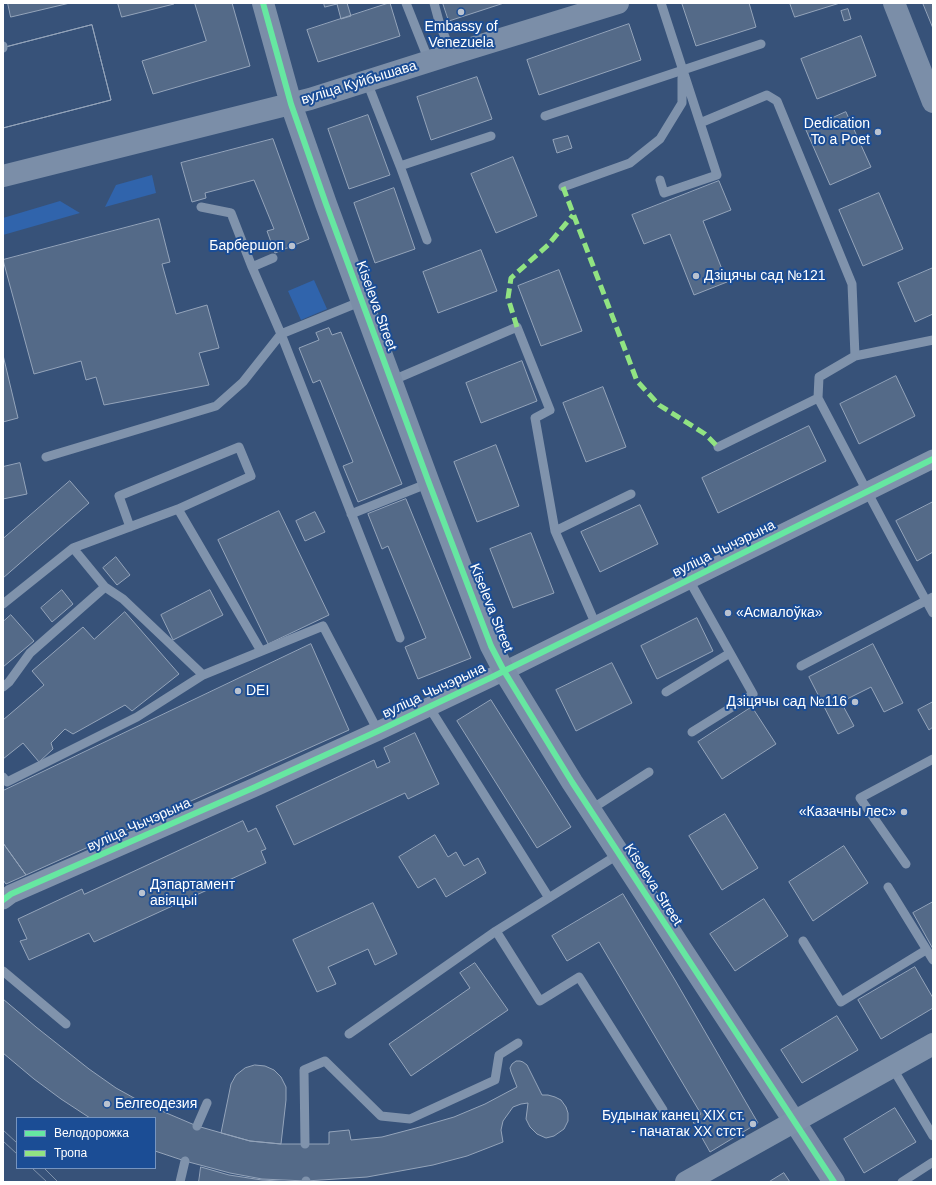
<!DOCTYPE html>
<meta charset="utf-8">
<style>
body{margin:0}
#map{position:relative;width:936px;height:1185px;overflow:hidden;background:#375279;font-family:Helvetica,sans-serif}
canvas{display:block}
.frame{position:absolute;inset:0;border:4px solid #fff;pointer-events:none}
.legend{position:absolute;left:16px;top:1117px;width:140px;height:52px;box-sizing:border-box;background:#1b4d95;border:1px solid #7694bf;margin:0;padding:5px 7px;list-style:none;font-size:12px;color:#fff}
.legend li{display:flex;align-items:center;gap:8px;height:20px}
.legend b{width:20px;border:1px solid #7694bf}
</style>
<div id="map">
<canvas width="936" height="1185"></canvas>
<div class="frame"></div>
<ul class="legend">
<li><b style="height:5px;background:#66e7a1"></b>Велодорожка</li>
<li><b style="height:5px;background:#91e382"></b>Тропа</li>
</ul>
</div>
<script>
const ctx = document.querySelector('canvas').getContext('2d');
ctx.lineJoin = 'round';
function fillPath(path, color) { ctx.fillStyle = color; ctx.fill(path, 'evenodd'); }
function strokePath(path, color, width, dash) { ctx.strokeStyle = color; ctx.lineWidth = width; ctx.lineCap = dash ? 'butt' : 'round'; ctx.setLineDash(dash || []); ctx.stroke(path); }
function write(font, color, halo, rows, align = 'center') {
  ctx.font = font + ' Helvetica,sans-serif'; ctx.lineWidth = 4; ctx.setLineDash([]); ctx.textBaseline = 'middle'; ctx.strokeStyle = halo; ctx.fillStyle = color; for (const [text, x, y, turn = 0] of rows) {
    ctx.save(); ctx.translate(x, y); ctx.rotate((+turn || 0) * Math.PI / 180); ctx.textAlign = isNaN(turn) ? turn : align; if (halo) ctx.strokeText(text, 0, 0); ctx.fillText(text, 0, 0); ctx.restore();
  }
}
fillPath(new Path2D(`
 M152 175 156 193 105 207 116 185Z
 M60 201 80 213 3 235V218Z
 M314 280 327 309 301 320 288 291Z`), '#3064ac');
const building = new Path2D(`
 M8 3H70L11 17Z
 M118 3H174V4L122 17Z
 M195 3H232L250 66 153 94 142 61 206 41Z
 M324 3H347L351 16 341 19 337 4 325 7Z
 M390 3 400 36 318 62 307 30Z
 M443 3H504L449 21Z
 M684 3H749L756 27 696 46 682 4Z
 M790 3H840L795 17Z
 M923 3H933V28Z
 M848 9 851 19 844 21 841 11Z
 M629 24 641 60 539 95 527 60Z
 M92 25 111 100 3 128V48Z
 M92 25 111 100 3 128V48Z
 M861 36 876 76 817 99 801 59Z
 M477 77 492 119 431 140 417 97Z
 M846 112 871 167 830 185 806 130Z
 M368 115 390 175 349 189 328 129Z
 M568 136 572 148 557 153 553 140Z
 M273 139 309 239 275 253 267 231 274 229 254 180 205 193 206 198 192 202 181 163Z
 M513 157 537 216 496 233 471 174Z
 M719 181 731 210 703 221 727 282 694 295 670 234 644 244 632 215Z
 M394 188 415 249 375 263 354 203Z
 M879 193 903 249 863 266 839 210Z
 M159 219 170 262 162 264 176 314 207 305 219 348 199 353 209 385 104 405 96 377 86 380 81 361 34 374 3 260Z
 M481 250 497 291 438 313 423 272Z
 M933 268V314L915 322 898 283Z
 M559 270 582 331 541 346 518 286Z
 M329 328 332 335 341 332 402 484 358 502 343 466 353 462 320 380 313 383 299 348 319 340 316 333Z
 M3 355 18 418 3 422Z
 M522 361 537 401 481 423 466 383Z
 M896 376 915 416 859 444 840 404Z
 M603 387 626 447 586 462 563 403Z
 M809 426 826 461 718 513 702 478Z
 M496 445 519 506 477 522 454 462Z
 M20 463 27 494 3 499V467Z
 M70 481 89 503 3 578V539Z
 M406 499 471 658 418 679 405 647 426 638 388 546 382 549 368 514Z
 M933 502V552L917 561 896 521Z
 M640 505 658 544 600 572 581 532Z
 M279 511 329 615 268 644 218 540Z
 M315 512 325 532 305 541 296 521Z
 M531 533 554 593 513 608 490 549Z
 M116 557 130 575 117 585 103 568Z
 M62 590 73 604 52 622 41 608Z
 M210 590 223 615 173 640 161 615Z
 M125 612 179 674 132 711 125 705 73 734 65 729 51 743 53 749 39 762 23 743 3 759V720L44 685 32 671 83 627 94 639Z
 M11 615 34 641 3 667V622Z
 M697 618 713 651 657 679 641 646Z
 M311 644 349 730 26 875 3 843V791Z
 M873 644 903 703 884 712 871 687 841 702 854 726 838 734 809 677Z
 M612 663 632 703 576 731 556 690Z
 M491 700 571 827 537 848 457 721Z
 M933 702V727L929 730 918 710Z
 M752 707 776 744 722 779 698 742Z
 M415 733 439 784 408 799 405 793 294 845 276 806 374 760 377 768 390 762 384 748Z
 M725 814 758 868 722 890 689 836Z
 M243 821 248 832 256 828 266 849 261 851 266 863 94 942 89 933 29 960 20 941 27 939 18 919 82 889 84 894Z
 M435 835 448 857 456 852 464 866 478 858 486 873 446 897 435 878 418 888 399 857Z
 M3 843 26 875 6 884 3 880Z
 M844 846 868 883 813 921 789 882Z
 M623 894 675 980 758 1123 710 1152 692 1120 701 1114 599 942 567 961 552 936Z
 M764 899 788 936 735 971 710 934Z
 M933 902V949L913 913Z
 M373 903 397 954 375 965 368 949 328 967 336 984 317 992 293 940Z
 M475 963 508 1010 411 1076 389 1044 470 988 460 973Z
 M915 967 933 998V1008L881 1039 858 1000Z
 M3 999 36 1027 89 1069 116 1088 143 1103 197 1126 250 1141 281 1144H329V1132L349 1130 351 1140 382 1137 416 1128 454 1117 485 1104 517 1087 511 1072 510 1068 512 1064 516 1061H520L523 1062 527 1065 542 1095H548L555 1097 561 1100 566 1107 568 1113V1121L564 1129 554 1136 546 1138 537 1134 530 1127 526 1119 528 1103 521 1104 513 1107 503 1121 501 1130 503 1142 467 1156 433 1165 367 1177 306 1181 262 1179 230 1173 185 1161 155 1151V1118H90L61 1099 34 1079 3 1053Z
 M837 1016 858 1050 802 1083 781 1050Z
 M255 1065 265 1066 274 1070 281 1077 286 1087V1100L281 1144 250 1141 221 1133 231 1084 236 1075 245 1068Z
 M895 1108 916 1142 864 1173 844 1139Z
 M201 1167 229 1175 262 1180 293 1182H199Z
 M784 1173 790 1182H769Z`);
fillPath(building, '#546a88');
strokePath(building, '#94a4ba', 1);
strokePath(new Path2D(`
 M406 3 429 61
 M434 3 440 25 452 54
 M3 46V48
 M367 82 400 166 427 240
 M545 116 761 44
 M700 123 767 95 777 101 852 284 855 356
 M400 166 491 136
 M660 180 664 193 717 175 661 3
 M563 187 630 163 660 139 682 103V78
 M201 207 231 213 252 267 281 334 400 638
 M252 267 273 258
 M391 381 517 327 550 410 535 418 555 531 596 625
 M818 398C856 470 893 542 933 613
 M718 447 818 398 819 377 855 356 933 340
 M46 457 216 406 243 382 281 334 362 301
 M351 514 429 483
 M130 527 119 496 239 447 251 476 178 509
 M555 531 631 494
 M73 548 178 509 261 651
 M689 580 753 694 692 732
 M105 587 123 599 203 675
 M3 604 73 548 105 587 30 653 9 682 3 687
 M801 666 933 597
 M666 692 730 653
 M429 707 549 898
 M3 777 7 782 137 717 203 675 323 626 378 731
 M590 810 649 772
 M906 864 860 798 933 759
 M888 887 933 960
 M496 931 540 1001 579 977 663 1110
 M803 941 841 1002 926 950
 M3 971 66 1024
 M349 1034 496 931 619 854
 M892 1067 933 1136
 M197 1126 207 1103
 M305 1144 304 1070 325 1061 381 1116 410 1119 495 1080 499 1055 518 1043
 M306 1181V1182
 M180 1182 185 1161
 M902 1182 933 1162`), '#8093ac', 9);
strokePath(new Path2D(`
 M3 900 11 894 253 788 378 731 490 678 933 459`), '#8093ac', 19);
strokePath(new Path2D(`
 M263 3 291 104 326 204 429 483 491 646 504 671 572 782 834 1182
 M894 3 933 102
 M3 176 310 99 452 54 618 3`), '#7b8ea8', 22);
strokePath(new Path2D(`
 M686 1182 933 1044`), '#7e91aa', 22);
strokePath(new Path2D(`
 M3 1130 17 1143
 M3 1141 17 1154
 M32 1168 47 1182
 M44 1168 58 1182`), '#7f92ab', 1);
strokePath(new Path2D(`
 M563 187 637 381 659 405 705 434 718 447
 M517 327 508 298 511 278 548 245 573 215`), '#91e382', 5, [10, 5]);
strokePath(new Path2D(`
 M263 3 291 104 326 204 429 483 491 646 504 671 572 782 834 1182
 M3 900 11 894 253 788 378 731 490 678 933 459`), '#66e7a1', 6);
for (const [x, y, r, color] of [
 [461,12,4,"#b9c2d0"],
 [878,132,4,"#b9c2d0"],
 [292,246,4,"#b9c2d0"],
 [696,276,4,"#b9c2d0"],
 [728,613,4,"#b9c2d0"],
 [238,691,4,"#b9c2d0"],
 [855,702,4,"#b9c2d0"],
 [904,812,4,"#b9c2d0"],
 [142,893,4,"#b9c2d0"],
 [107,1104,4,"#b9c2d0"],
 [753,1124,4,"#b9c2d0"]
]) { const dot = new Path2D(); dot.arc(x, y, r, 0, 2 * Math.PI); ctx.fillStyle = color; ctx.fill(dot); strokePath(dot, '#1b4d95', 1.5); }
write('14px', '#fff', '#1b4d95', [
 ["Embassy of",461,27,"center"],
 ["Venezuela",461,43,"center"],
 ["Dedication",870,124],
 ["To a Poet",870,140],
 ["Барбершоп",284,246],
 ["Дзіцячы сад №121",704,276,"left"],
 ["«Асмалоўка»",736,613,"left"],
 ["DEI",246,691,"left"],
 ["Дзіцячы сад №116",847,702],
 ["«Казачны лес»",896,812],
 ["Дэпартамент",150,885,"left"],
 ["авіяцыі",150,901,"left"],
 ["Белгеодезия",115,1104,"left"],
 ["Будынак канец XIX ст.",745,1116],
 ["- пачатак XX стст.",745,1132]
], 'right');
write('14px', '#fff', '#1b4d95', [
 ["вуліца Куйбышава",359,83,-17],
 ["Kiseleva Street",376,306,70],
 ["вуліца Чычэрына",724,549,-26],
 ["Kiseleva Street",491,608,68],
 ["вуліца Чычэрына",434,691,-25],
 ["вуліца Чычэрына",139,825,-24],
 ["Kiseleva Street",653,885,57]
]);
</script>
